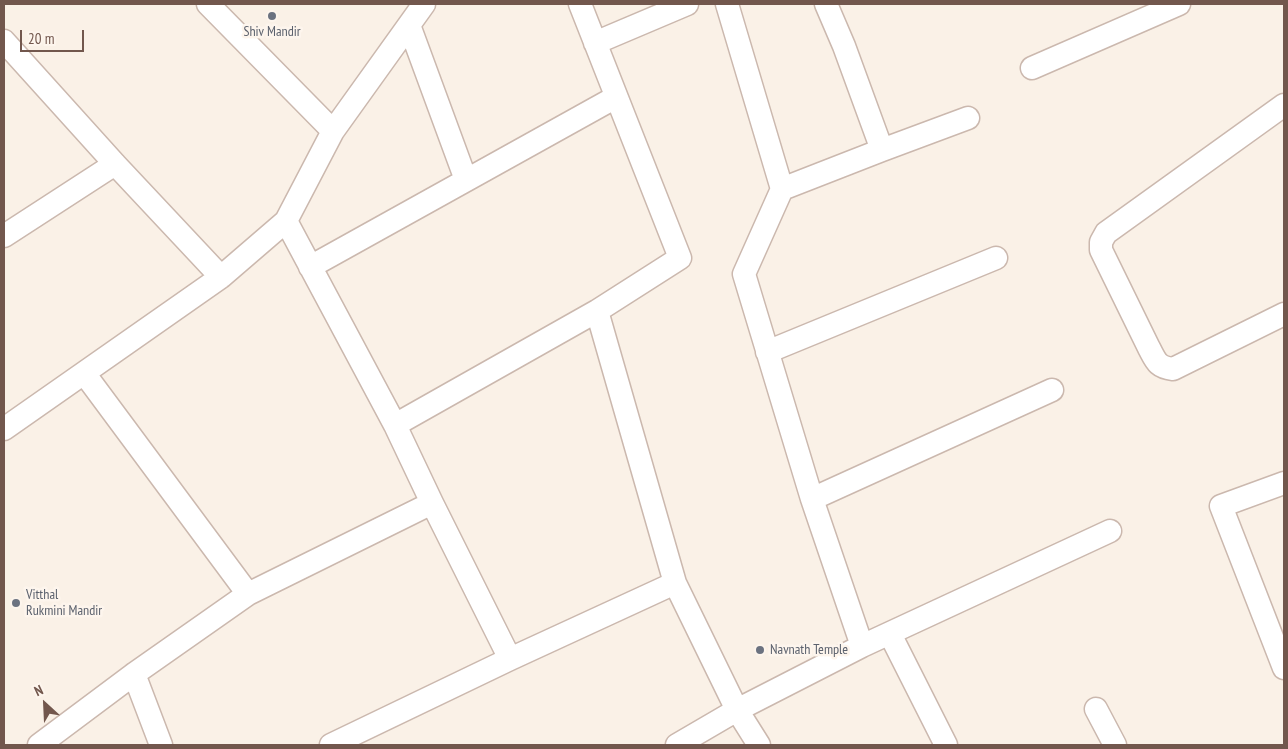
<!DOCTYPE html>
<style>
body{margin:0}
#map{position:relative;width:1288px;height:749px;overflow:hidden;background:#faf1e7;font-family:"PT Sans Narrow",sans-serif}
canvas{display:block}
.frame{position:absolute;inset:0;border:5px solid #72574d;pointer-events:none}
.north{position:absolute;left:20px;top:679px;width:50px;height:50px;-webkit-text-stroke:4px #fdf5ed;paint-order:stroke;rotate:335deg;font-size:14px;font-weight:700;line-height:20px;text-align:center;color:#72574d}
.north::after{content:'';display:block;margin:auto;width:18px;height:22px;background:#72574d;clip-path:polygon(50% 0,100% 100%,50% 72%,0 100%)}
.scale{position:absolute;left:20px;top:30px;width:64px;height:22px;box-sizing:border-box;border:2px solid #72574d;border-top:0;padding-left:6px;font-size:15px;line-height:18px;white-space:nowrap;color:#72574d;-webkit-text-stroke:4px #fdf5ed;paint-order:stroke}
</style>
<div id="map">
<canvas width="1288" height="749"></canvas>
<div class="frame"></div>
<div class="north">N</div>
<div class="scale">20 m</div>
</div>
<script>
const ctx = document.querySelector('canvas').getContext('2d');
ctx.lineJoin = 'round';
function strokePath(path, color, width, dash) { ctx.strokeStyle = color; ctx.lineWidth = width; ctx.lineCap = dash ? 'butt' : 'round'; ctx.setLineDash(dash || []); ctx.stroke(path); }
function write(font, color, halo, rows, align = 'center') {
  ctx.font = font + ' "PT Sans Narrow",sans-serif'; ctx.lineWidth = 5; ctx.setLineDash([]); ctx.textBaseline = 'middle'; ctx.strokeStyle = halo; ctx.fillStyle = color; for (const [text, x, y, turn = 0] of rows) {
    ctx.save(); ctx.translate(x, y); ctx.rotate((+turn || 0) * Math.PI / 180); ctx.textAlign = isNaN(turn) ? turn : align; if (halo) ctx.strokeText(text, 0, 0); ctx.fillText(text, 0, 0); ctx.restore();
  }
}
const minor = new Path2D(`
 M208 4 333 131
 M727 4 782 189 744 274 812 499 862 646
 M826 4 844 46 882 150
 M409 25 466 180
 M4 41 115 164 221 277
 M595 43 687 4
 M1032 68 1179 4
 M1284 105 1106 233 1101 242V250L1149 348C1156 361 1157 367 1173 369L1284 314
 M782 189 882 150 968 118
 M286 221 395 425 432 503 510 659
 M4 236 115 164
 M310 267 616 97
 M597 311 675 583 737 710 759 745
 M767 352 996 258
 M84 373 248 594
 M395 425 597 311 680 258 580 4
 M4 429 221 277 286 221 333 131 424 4
 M1284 483 1221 506 1284 668
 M812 499 1052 390
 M890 634 946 745
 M134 674 161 745
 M1096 709 1115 745
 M39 745 134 674 248 594 432 503
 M331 745 510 659 675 583
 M677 745 737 710 862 646 1110 531`);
strokePath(minor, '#cbb8ae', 25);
strokePath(minor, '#fff', 22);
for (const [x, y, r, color] of [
 [272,16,5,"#6b7280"],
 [16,603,5,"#6b7280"],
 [760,650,5,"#6b7280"]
]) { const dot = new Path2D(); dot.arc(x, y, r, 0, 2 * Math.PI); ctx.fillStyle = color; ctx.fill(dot); strokePath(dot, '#fdf5ed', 2); }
write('14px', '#5b616d', '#fdf5ed', [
 ["Shiv Mandir",272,32,"center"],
 ["Vitthal",26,595],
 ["Rukmini Mandir",26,611],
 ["Navnath Temple",770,650]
], 'left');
</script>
